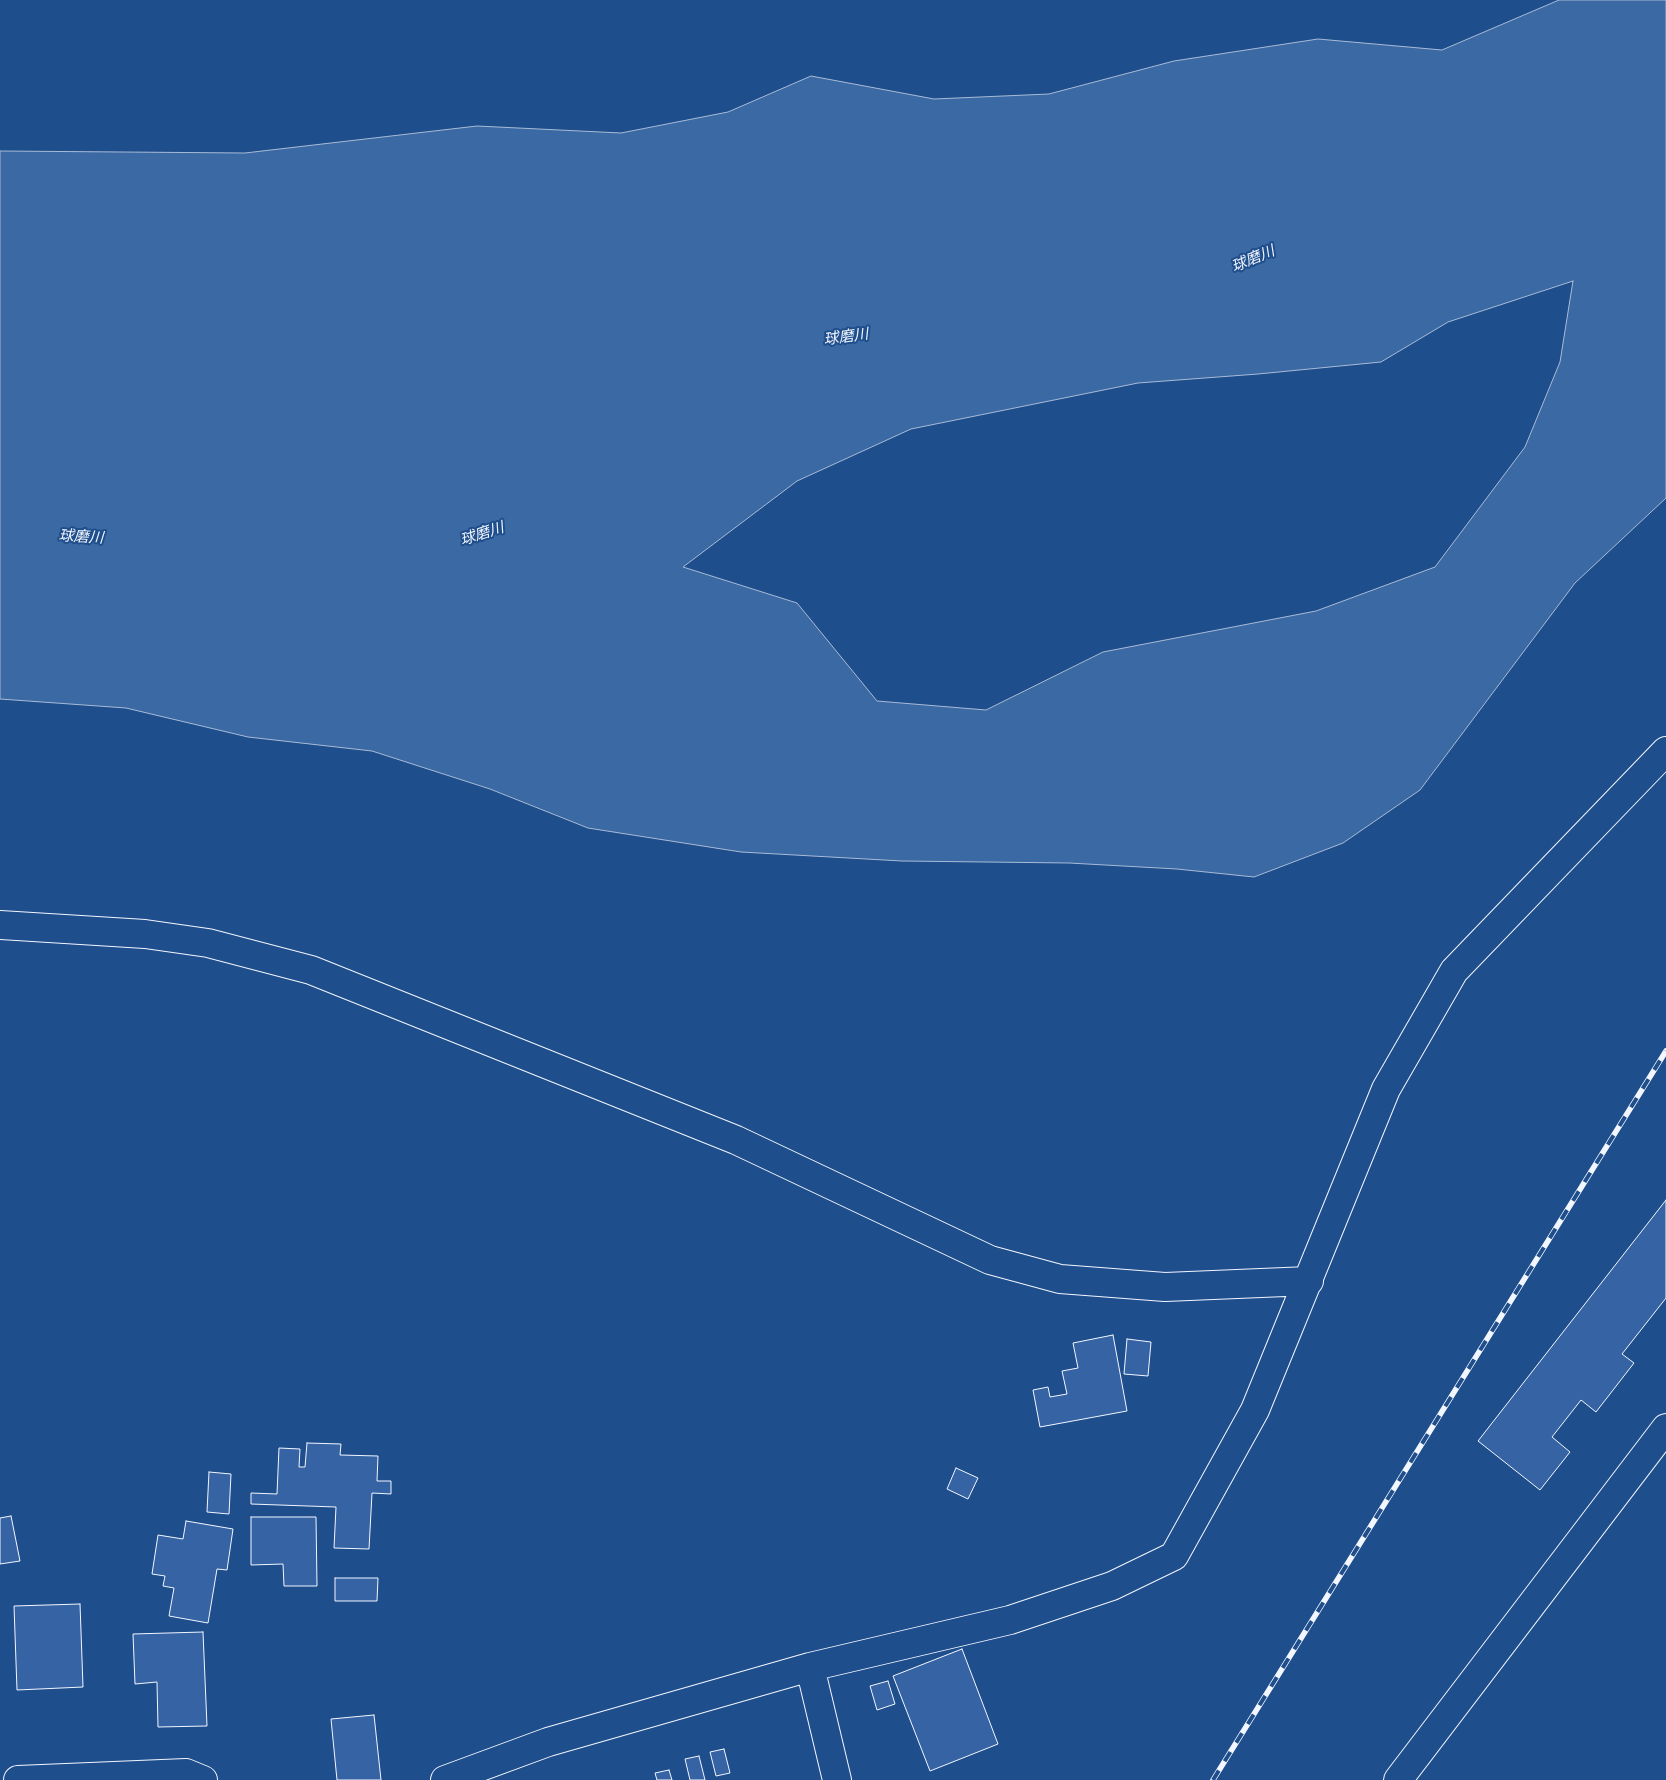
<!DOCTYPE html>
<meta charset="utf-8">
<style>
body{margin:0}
canvas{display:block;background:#1f4e8c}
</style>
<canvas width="1666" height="1780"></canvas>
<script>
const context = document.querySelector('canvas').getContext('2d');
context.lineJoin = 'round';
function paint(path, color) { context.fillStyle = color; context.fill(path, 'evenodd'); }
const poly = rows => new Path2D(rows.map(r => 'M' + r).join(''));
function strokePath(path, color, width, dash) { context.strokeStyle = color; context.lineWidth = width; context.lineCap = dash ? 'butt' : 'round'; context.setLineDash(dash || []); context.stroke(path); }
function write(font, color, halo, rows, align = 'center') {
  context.font = font + ' Inter,"Noto Sans JP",sans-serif'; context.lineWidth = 4; context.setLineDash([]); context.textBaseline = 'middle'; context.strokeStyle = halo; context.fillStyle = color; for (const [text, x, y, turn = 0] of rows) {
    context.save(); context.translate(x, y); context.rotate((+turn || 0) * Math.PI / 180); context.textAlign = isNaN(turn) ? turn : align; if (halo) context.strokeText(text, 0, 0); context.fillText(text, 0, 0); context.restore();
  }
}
const water = poly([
 [1559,0,1666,0,1666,498,1575,583,1420,790,1343,843,1254,877,1177,869,1069,863,902,861,741,852,588,828,490,789,372,751,248,737,126,708,0,699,0,151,245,153,477,126,621,133,728,112,811,76,934,99,1049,94,1174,61,1318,39,1442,50,1559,0],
 [1573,281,1560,362,1525,447,1435,567,1316,611,1103,652,986,710,877,701,797,603,683,567,797,481,911,429,1138,383,1258,374,1381,362,1448,322,1573,281]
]);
paint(water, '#3b69a3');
strokePath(water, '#a8bbd7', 1);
const building = poly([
 [1666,1200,1666,1298,1622,1354,1634,1363,1596,1412,1581,1400,1552,1437,1570,1452,1540,1490,1478,1441,1666,1200],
 [1113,1335,1127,1411,1040,1427,1033,1390,1048,1387,1050,1397,1067,1394,1062,1371,1078,1368,1073,1343,1113,1335],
 [1127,1339,1151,1342,1148,1376,1124,1374,1127,1339],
 [307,1443,341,1444,340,1455,378,1456,377,1481,391,1481,391,1494,372,1493,369,1549,334,1548,336,1507,251,1504,251,1493,277,1494,279,1448,300,1449,299,1467,305,1467,307,1443],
 [956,1468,978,1478,968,1499,947,1489,956,1468],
 [209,1472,231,1474,229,1514,207,1512,209,1472],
 [11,1516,20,1561,0,1564,0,1518,11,1516],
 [251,1517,316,1517,317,1586,284,1586,283,1564,251,1565,251,1517],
 [186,1521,233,1529,227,1570,217,1569,208,1623,169,1616,174,1588,163,1586,165,1576,152,1574,158,1535,183,1539,186,1521],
 [335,1578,378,1578,377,1601,335,1601,335,1578],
 [80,1604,83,1687,17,1690,14,1606,80,1604],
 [203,1632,207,1726,158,1727,157,1682,135,1684,133,1634,203,1632],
 [962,1649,998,1744,930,1771,893,1676,962,1649],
 [888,1681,895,1704,877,1710,870,1686,888,1681],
 [374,1715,381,1780,337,1780,331,1719,374,1715],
 [724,1749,730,1773,716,1776,710,1752,724,1749],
 [699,1756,705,1780,690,1780,685,1759,699,1756],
 [669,1770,672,1780,657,1780,655,1773,669,1770]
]);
paint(building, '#3563a3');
strokePath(building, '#f2f6ff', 1);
const street = poly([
 [0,925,145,934,208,943,311,970,736,1140,990,1260,1060,1279,1165,1287,1309,1281],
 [810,1667,837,1780],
 [18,1780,186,1773,203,1780],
 [445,1780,548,1742,810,1667,1010,1620,1112,1586,1174,1556,1255,1410,1386,1089,1454,971,1666,751],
 [1398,1780,1666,1428]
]);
strokePath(street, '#f2f6ff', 30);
strokePath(street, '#1f4e8c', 28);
const rail = poly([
 [1213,1780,1666,1051]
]);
strokePath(rail, '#f2f6ff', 5.5);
strokePath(rail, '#1f4e8c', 4, [11]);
write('italic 15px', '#f2f6ff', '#1f4e8c', [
 ["球磨川",1253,259,-23],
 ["球磨川",846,337,-8],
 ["球磨川",482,534,-18],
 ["球磨川",81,537,3]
]);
</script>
